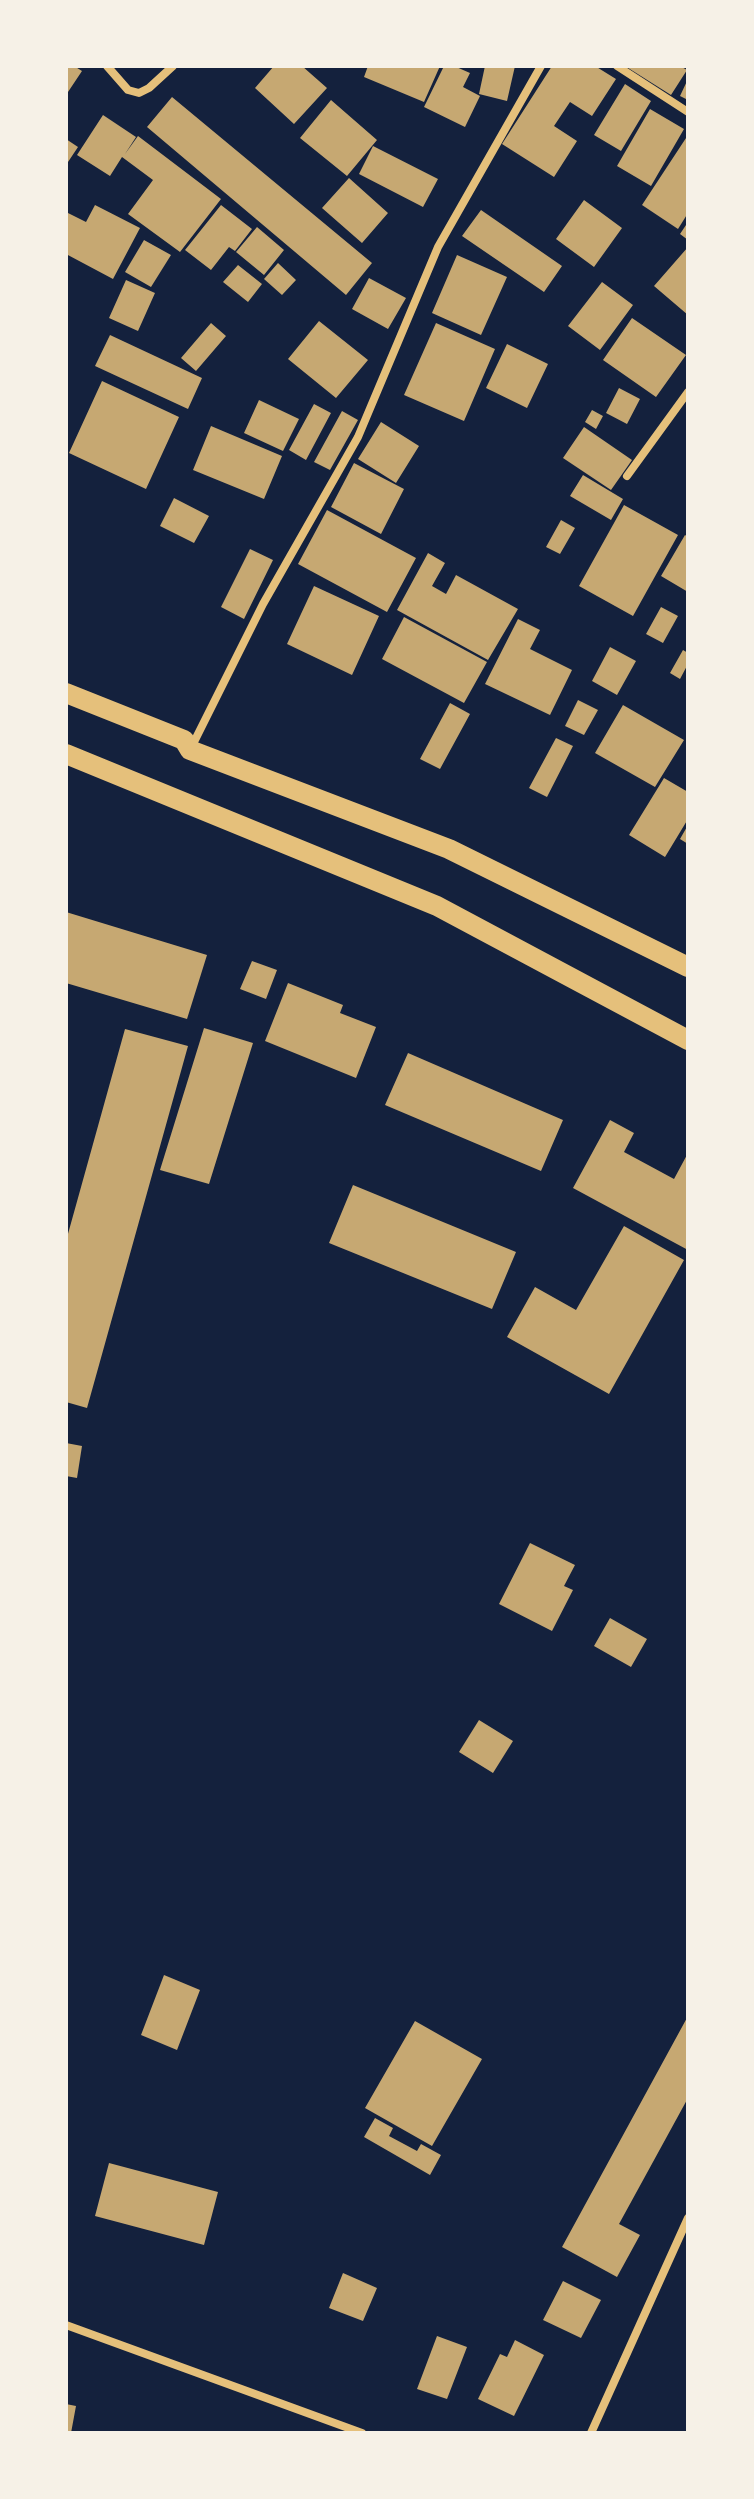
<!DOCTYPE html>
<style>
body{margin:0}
#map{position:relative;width:754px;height:2499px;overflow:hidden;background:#14213d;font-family:"PT Sans Narrow",sans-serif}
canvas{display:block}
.frame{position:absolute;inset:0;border:68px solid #f6f1e7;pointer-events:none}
</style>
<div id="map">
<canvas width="754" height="2499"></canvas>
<div class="frame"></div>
</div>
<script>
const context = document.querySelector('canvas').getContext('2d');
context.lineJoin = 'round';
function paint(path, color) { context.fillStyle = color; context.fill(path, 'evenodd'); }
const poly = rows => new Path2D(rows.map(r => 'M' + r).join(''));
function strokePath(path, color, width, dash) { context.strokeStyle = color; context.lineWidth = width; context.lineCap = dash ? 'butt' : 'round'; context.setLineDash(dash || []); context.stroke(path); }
paint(poly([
 [66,66,74,66,82,71,66,95],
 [274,66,302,66,327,88,294,124,255,88],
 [368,66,440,66,424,102,364,77],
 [444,66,454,66,470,73,463,87,480,96,465,127,424,107],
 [485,66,515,66,507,101,479,94],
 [552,66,595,66,616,79,592,116,570,102,554,126,577,141,554,177,502,144],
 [625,66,680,66,687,70,671,95],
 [688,79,688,100,680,96],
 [625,84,651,101,621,151,594,135],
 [172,97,372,263,346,295,147,127],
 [331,100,377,140,347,176,300,138],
 [650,109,684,129,651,186,617,166],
 [103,115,136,137,125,154,138,136,221,199,180,252,128,214,153,180,122,157,110,176,77,155],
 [688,135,688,213,678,229,642,205],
 [66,139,78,147,66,165],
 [373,146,438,179,423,207,359,174],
 [349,178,388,213,362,243,322,208],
 [584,200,622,228,594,267,556,239],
 [95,205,140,228,113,279,66,254,66,212,86,222],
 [221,205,252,229,235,251,229,247,211,270,185,250],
 [481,210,562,266,544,292,462,236],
 [688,222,688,240,680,234],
 [257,227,284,250,264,275,236,252],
 [144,240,171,255,151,287,125,272],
 [688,247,688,315,654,286],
 [457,255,507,277,481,335,432,313],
 [278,263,296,280,282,295,264,279],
 [238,265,262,284,248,302,223,282],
 [369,278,406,298,388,329,352,309],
 [126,280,155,293,138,331,109,318],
 [602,282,633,305,600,350,568,326],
 [632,318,686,355,656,397,603,360],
 [319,321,368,360,336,398,288,359],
 [211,323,226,336,196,371,181,358],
 [436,323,495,349,464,421,404,395],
 [110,335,202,378,188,409,95,366],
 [507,344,548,364,527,408,486,388],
 [102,381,179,417,146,489,69,453],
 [619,388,640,399,627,424,606,413],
 [259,400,299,419,283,451,244,433],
 [314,404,331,413,306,460,289,450],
 [592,410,603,416,596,429,585,422],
 [342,411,358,420,330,470,314,462],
 [381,422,419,446,396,483,358,459],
 [211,426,282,456,264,499,193,470],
 [584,427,632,460,611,490,563,458],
 [354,463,404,489,381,534,331,507],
 [583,475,623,499,611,520,570,496],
 [174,498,209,516,194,543,160,526],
 [624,505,678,535,633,616,579,586],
 [327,510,416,558,387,612,298,564],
 [561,520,575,528,560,554,546,547],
 [685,535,688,537,688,592,661,576],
 [250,549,273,560,244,619,221,607],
 [428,553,445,563,432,586,446,594,456,575,518,609,488,660,397,610],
 [314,586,379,616,352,675,287,644],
 [661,607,678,616,663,643,646,634],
 [404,617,487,662,464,703,382,659],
 [518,619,540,630,530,649,572,670,550,715,485,684],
 [610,647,636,661,617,695,592,681],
 [683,650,688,653,688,664,680,679,670,673],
 [578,700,598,710,584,735,565,726],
 [450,703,470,714,440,769,420,759],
 [623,705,684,740,655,787,595,753],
 [556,738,573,746,547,797,529,788],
 [664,778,688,792,688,819,665,857,629,835],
 [688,825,688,844,680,839],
 [66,912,207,955,187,1019,66,983],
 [252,961,277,970,266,999,240,989],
 [288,983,343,1005,340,1013,376,1027,356,1078,265,1041],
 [204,1028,253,1043,209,1184,160,1170],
 [125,1029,188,1046,87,1408,66,1402,66,1241],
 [408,1053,563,1120,541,1171,385,1105],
 [610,1120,634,1133,624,1152,674,1179,688,1153,688,1250,573,1188],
 [353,1185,516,1252,492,1309,329,1243],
 [624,1226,684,1260,609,1394,507,1337,535,1287,576,1310],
 [66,1443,82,1446,77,1478,66,1476],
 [530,1543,575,1565,564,1586,573,1590,552,1631,499,1604],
 [610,1618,647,1639,631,1667,594,1646],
 [479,1720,513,1741,493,1773,459,1752],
 [164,1975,200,1990,177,2050,141,2035],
 [688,2016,688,2098,619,2224,640,2235,617,2277,562,2247],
 [415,2021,482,2059,432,2146,365,2108],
 [375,2118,393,2128,389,2136,417,2151,421,2144,441,2155,430,2175,364,2137],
 [109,2163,218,2192,204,2245,95,2216],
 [343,2273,377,2288,363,2321,329,2308],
 [563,2281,601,2300,581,2338,543,2320],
 [437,2336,467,2347,447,2399,417,2389],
 [515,2340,544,2355,514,2416,478,2399,500,2354,507,2357],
 [66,2404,76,2406,71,2433,66,2433]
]), '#c6a872');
strokePath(poly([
 [107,66,128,90,139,93,149,88,173,66],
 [617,66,688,112],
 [627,476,688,392],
 [191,748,263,604,358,437,438,247,541,66],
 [66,2325,362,2433],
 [591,2433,688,2218]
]), '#e5c07b', 8);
strokePath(poly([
 [66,693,184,740,190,750,449,849,688,967],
 [66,754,437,906,688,1040]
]), '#e5c07b', 20);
</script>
